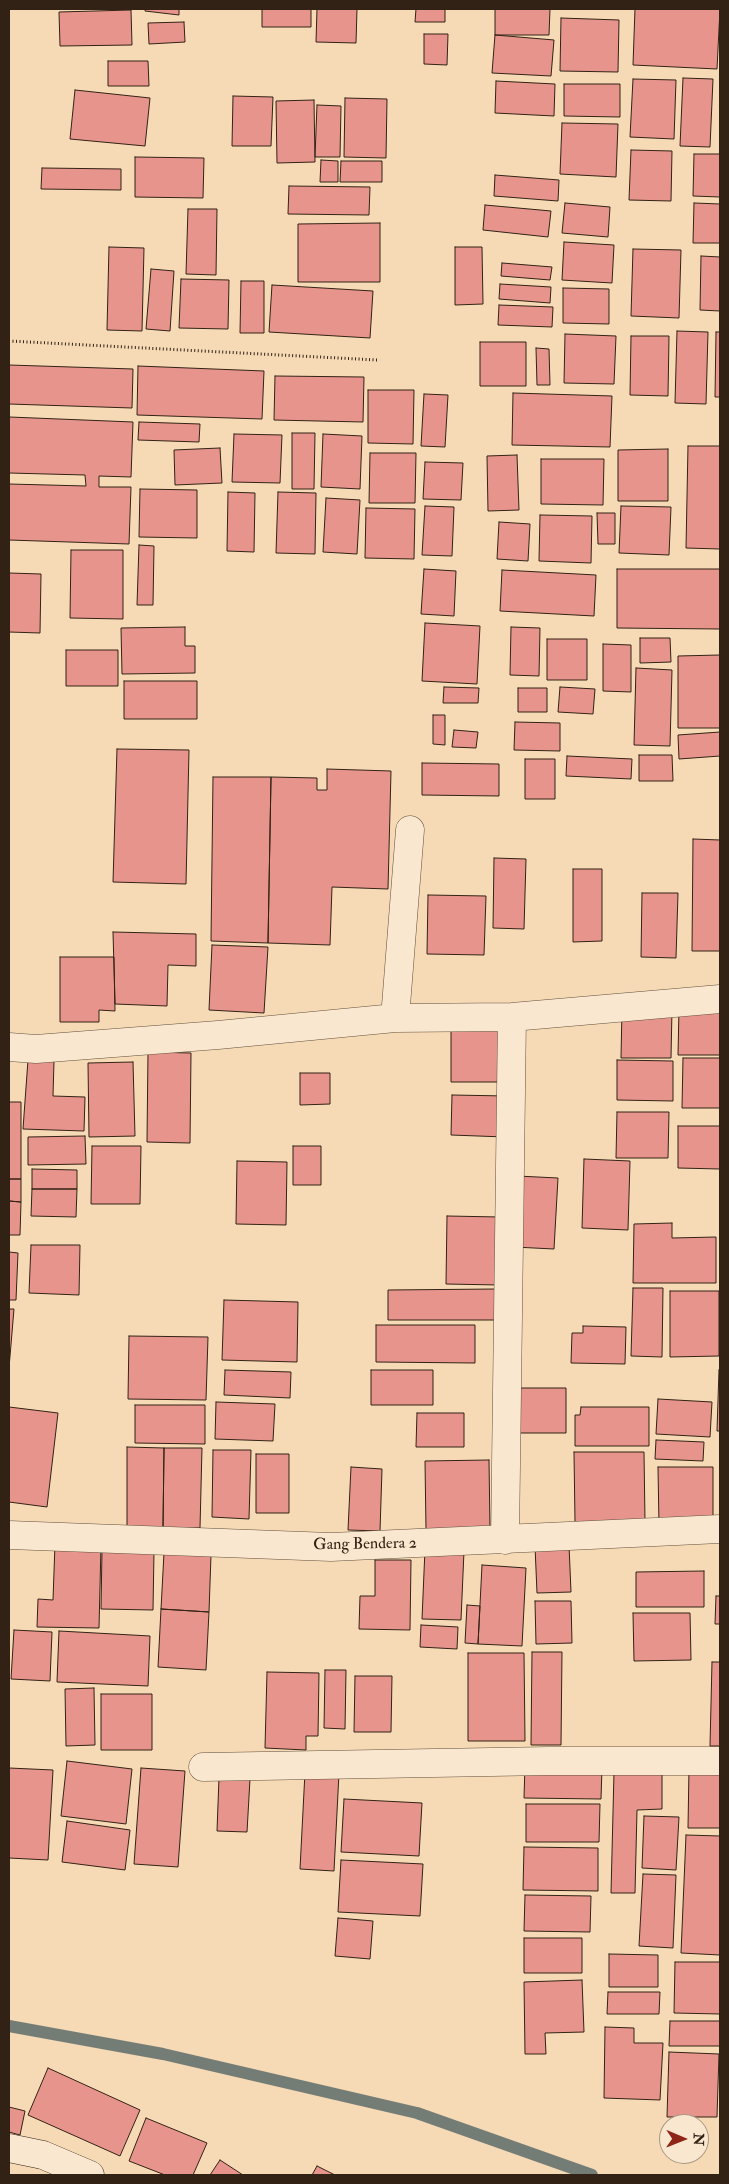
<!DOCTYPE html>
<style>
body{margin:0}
#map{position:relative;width:729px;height:2184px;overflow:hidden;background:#f6dab5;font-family:"IM FELL Double Pica",serif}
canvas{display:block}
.frame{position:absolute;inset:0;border:10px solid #322215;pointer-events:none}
.north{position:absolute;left:659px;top:2114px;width:50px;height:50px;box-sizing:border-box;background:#f9e7cf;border:1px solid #a99885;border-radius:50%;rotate:91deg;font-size:14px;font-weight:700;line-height:20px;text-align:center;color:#322215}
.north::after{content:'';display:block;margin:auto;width:18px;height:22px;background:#8f2418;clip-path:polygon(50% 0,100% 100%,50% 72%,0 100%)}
</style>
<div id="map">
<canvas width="729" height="2184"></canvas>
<div class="frame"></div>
<div class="north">N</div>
</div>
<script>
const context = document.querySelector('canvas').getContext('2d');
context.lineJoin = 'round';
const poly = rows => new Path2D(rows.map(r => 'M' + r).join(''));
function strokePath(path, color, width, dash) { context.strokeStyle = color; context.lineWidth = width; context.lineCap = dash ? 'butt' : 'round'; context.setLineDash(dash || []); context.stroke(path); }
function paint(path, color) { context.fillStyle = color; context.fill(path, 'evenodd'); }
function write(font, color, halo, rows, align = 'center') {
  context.font = font + ' "IM FELL Double Pica",serif'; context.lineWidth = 4; context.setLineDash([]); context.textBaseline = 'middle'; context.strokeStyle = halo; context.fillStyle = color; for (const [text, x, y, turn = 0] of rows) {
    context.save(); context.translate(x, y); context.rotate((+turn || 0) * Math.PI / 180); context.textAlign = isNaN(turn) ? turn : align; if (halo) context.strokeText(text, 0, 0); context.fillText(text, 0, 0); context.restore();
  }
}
strokePath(poly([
 [9,2026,163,2054,417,2113,592,2175]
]), '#747c76', 12);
const building = poly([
 [145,9,179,9,179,15,145,11,145,9],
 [262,9,311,9,311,27,262,27,262,9],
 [317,9,357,9,356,43,316,42,317,9],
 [416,9,445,9,445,22,415,22,416,9],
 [495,9,550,9,549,35,495,35,495,9],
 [635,9,720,9,717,69,633,65,635,9],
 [131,10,132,45,60,46,59,12,131,10],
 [561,18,619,20,618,72,560,71,561,18],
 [184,22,185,42,149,44,148,23,184,22],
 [424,34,448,34,447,65,424,64,424,34],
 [495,35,554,40,551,76,492,73,495,35],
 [108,61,148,61,149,86,108,86,108,61],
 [683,78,713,79,710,147,680,146,683,78],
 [633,79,676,80,674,139,630,137,633,79],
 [496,81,555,84,554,116,495,113,496,81],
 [564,84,620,84,620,117,564,116,564,84],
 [75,90,150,98,145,146,70,139,75,90],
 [233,96,273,97,271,146,232,146,233,96],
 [345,98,387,99,386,158,344,157,345,98],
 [314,100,315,162,277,163,276,101,314,100],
 [317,105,341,106,340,157,315,157,317,105],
 [562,123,618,124,616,177,560,174,562,123],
 [631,150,672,151,671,201,629,200,631,150],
 [694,154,720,154,720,197,693,196,694,154],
 [135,157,204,158,203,198,135,197,135,157],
 [321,160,338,161,338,182,320,182,321,160],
 [341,161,382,161,382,182,340,182,341,161],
 [42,168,121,169,121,190,41,189,42,168],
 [495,175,559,180,558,201,494,196,495,175],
 [289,186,370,187,369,215,288,214,289,186],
 [565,203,610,207,608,237,562,233,565,203],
 [694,203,720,204,720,243,693,243,694,203],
 [485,205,551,211,548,237,483,230,485,205],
 [188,209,217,209,216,275,186,274,188,209],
 [380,223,380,282,298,282,298,224,380,223],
 [564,242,614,245,612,283,562,280,564,242],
 [109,247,144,248,142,331,107,330,109,247],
 [455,247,482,247,483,304,455,305,455,247],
 [633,249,681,250,679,318,631,316,633,249],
 [701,256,720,257,720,311,700,310,701,256],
 [502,263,552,267,550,280,501,276,502,263],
 [151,269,174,271,170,331,146,329,151,269],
 [181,279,229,280,228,329,179,328,181,279],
 [241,281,264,281,264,333,240,333,241,281],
 [500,284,551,287,550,303,499,299,500,284],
 [272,285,373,291,370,338,269,332,272,285],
 [563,288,609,289,609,324,563,323,563,288],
 [499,305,553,307,552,327,498,325,499,305],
 [677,331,708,332,706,404,675,403,677,331],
 [716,332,720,332,720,397,715,397,716,332],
 [565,334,616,336,614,384,564,383,565,334],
 [631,336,669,336,668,396,630,395,631,336],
 [480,342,526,342,526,386,480,386,480,342],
 [536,348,549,349,550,385,537,385,536,348],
 [9,365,133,369,132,408,9,404,9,365],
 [138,366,264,371,262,419,137,415,138,366],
 [275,376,364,377,363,422,274,420,275,376],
 [368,390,414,390,413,444,368,443,368,390],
 [513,393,612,396,610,447,512,445,513,393],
 [424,394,448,395,445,447,421,446,424,394],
 [9,417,133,422,131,477,99,476,99,487,131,487,129,544,9,540,9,484,86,486,85,475,9,473,9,417],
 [139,422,200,424,199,442,138,440,139,422],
 [292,433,315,433,314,489,292,489,292,433],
 [234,434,282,435,280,483,232,482,234,434],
 [323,434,362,436,360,489,321,487,323,434],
 [688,446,720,446,720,549,686,548,688,446],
 [220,448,222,483,175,485,174,450,220,448],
 [668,449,668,501,618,501,618,450,668,449],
 [370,453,416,453,415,503,369,503,370,453],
 [517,455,519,510,488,511,487,456,517,455],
 [541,459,604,459,603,505,541,504,541,459],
 [425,462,463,463,461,500,423,499,425,462],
 [140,489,197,490,197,538,139,537,140,489],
 [228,492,255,493,254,552,227,551,228,492],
 [278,492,316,493,315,554,276,553,278,492],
 [326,498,360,500,357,554,323,552,326,498],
 [425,506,454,507,452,556,422,555,425,506],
 [621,506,671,507,669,555,619,553,621,506],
 [366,508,415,509,414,559,365,558,366,508],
 [597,513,615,513,615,544,598,544,597,513],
 [540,515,592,516,591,563,539,561,540,515],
 [499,522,530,524,528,561,497,559,499,522],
 [139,545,154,546,153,605,137,605,139,545],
 [71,550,123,550,123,619,70,618,71,550],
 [424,569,456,571,454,616,421,614,424,569],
 [617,569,720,569,720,629,617,628,617,569],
 [502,570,596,575,594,616,500,611,502,570],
 [9,573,41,574,40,633,9,632,9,573],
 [425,623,480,626,477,684,422,681,425,623],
 [185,627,185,646,195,646,195,673,122,674,121,628,185,627],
 [511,627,540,628,539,676,510,675,511,627],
 [640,638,670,638,671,662,640,663,640,638],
 [547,639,587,639,587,680,547,680,547,639],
 [603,644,631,645,631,692,603,691,603,644],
 [66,650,118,650,118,686,66,686,66,650],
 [720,655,720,728,678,728,678,656,720,655],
 [636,668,672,670,670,746,634,745,636,668],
 [124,681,197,681,197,719,124,719,124,681],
 [444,687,479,688,478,703,443,703,444,687],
 [560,687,595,689,593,714,558,712,560,687],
 [518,688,547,688,547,712,518,712,518,688],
 [433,715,445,715,445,745,433,744,433,715],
 [515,722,560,723,560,751,514,750,515,722],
 [454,730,478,732,476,748,452,747,454,730],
 [720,732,720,756,679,759,678,735,720,732],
 [117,749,189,750,186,884,113,882,117,749],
 [639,755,672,755,673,781,639,781,639,755],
 [567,756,632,759,631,779,566,776,567,756],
 [525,759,555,759,555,799,525,799,525,759],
 [422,763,499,764,499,796,422,795,422,763],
 [327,769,391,771,388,889,332,887,330,945,268,943,271,777,317,778,317,790,327,790,327,769],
 [213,777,271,777,268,943,211,941,213,777],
 [693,839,720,840,720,951,692,951,693,839],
 [494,858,526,859,524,929,493,928,494,858],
 [573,869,602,869,602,941,573,942,573,869],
 [642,893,678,893,676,958,641,957,642,893],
 [428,895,486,896,484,955,427,954,428,895],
 [113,932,196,934,196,966,168,965,167,1006,115,1004,113,932],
 [212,945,268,947,264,1013,209,1010,212,945],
 [60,957,114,957,115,1011,99,1010,99,1022,60,1022,60,957],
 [622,1009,672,1009,671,1058,621,1058,622,1009],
 [679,1009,720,1009,720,1055,678,1055,679,1009],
 [451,1024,502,1025,501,1082,451,1082,451,1024],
 [148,1052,191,1053,190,1143,147,1142,148,1052],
 [683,1058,720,1058,720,1108,682,1108,683,1058],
 [28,1060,54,1061,53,1096,85,1097,84,1131,23,1129,28,1060],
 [617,1060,673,1061,673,1101,617,1100,617,1060],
 [133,1062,135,1136,89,1137,88,1063,133,1062],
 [300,1073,330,1073,330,1104,300,1105,300,1073],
 [452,1095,506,1096,505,1137,451,1135,452,1095],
 [9,1102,21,1102,21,1179,9,1179,9,1102],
 [617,1112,669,1112,668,1158,616,1158,617,1112],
 [678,1126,720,1126,720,1169,678,1168,678,1126],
 [85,1136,86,1164,28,1165,28,1137,85,1136],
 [92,1146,141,1146,140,1204,91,1204,92,1146],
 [293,1146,321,1146,321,1185,293,1185,293,1146],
 [584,1159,630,1161,628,1230,582,1228,584,1159],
 [237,1161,287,1162,286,1225,236,1224,237,1161],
 [32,1169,77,1170,77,1189,32,1189,32,1169],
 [517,1176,558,1178,554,1249,514,1247,517,1176],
 [9,1179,21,1179,21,1202,9,1201,9,1179],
 [32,1189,77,1189,76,1217,31,1216,32,1189],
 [9,1201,21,1202,20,1235,9,1235,9,1201],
 [447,1216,500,1217,499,1285,446,1284,447,1216],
 [672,1223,672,1238,716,1237,716,1283,633,1283,634,1224,672,1223],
 [31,1245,80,1245,79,1295,29,1293,31,1245],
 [9,1252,18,1253,16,1300,9,1300,9,1252],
 [633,1288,663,1288,662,1357,631,1356,633,1288],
 [497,1289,497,1320,388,1320,388,1290,497,1289],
 [670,1291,719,1291,719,1356,670,1357,670,1291],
 [224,1300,298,1302,297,1362,222,1360,224,1300],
 [9,1309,14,1309,9,1368,9,1309],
 [376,1325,475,1325,475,1363,376,1362,376,1325],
 [583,1326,626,1327,625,1364,571,1363,572,1333,583,1333,583,1326],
 [129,1336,208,1337,206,1400,128,1399,129,1336],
 [225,1370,291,1372,290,1398,224,1395,225,1370],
 [371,1370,433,1370,433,1405,371,1405,371,1370],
 [719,1370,720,1370,720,1431,717,1431,719,1370],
 [516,1388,566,1388,566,1433,516,1433,516,1388],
 [658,1399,712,1402,710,1437,656,1434,658,1399],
 [216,1402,275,1404,273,1441,215,1439,216,1402],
 [135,1405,205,1405,205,1444,135,1443,135,1405],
 [9,1407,58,1413,47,1507,9,1502,9,1407],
 [581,1407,649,1407,649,1446,575,1446,575,1415,580,1415,581,1407],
 [417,1413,464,1413,464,1447,416,1447,417,1413],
 [656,1440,704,1442,703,1461,655,1459,656,1440],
 [127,1447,164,1448,163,1528,127,1527,127,1447],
 [164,1448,202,1448,200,1528,163,1528,164,1448],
 [213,1450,251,1450,249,1519,212,1517,213,1450],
 [574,1452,644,1452,645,1522,575,1522,574,1452],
 [256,1454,289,1454,289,1513,256,1513,256,1454],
 [489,1460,490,1529,426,1530,425,1461,489,1460],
 [351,1467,382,1469,380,1531,348,1530,351,1467],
 [658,1467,713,1467,713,1526,659,1526,658,1467],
 [55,1544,101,1545,99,1628,37,1627,38,1599,53,1600,55,1544],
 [569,1545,571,1592,537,1593,535,1546,569,1545],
 [425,1549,464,1551,461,1620,422,1619,425,1549],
 [102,1550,154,1551,153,1610,101,1609,102,1550],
 [164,1553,211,1555,209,1612,161,1609,164,1553],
 [375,1560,411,1560,410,1630,359,1629,360,1596,375,1596,375,1560],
 [482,1565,526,1568,522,1646,478,1644,482,1565],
 [704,1571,704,1607,636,1607,636,1572,704,1571],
 [716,1596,720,1596,720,1624,715,1624,716,1596],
 [535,1601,571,1601,572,1643,536,1644,535,1601],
 [467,1605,480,1606,478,1644,465,1643,467,1605],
 [161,1609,209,1612,206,1670,158,1667,161,1609],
 [633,1613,690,1613,691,1660,634,1661,633,1613],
 [421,1625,458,1627,457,1649,420,1647,421,1625],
 [14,1630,52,1632,50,1681,11,1679,14,1630],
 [59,1631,150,1636,148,1686,57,1682,59,1631],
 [532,1652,562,1652,561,1745,531,1745,532,1652],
 [468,1653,524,1653,525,1741,468,1741,468,1653],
 [712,1662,720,1662,720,1746,710,1746,712,1662],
 [325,1670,346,1670,345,1729,324,1728,325,1670],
 [267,1672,319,1673,318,1736,306,1736,306,1750,265,1748,267,1672],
 [355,1676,392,1676,391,1732,354,1732,355,1676],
 [94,1688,95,1745,66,1746,65,1689,94,1688],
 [101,1694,152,1694,152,1750,101,1750,101,1694],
 [67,1761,132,1769,126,1824,61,1816,67,1761],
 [525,1766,602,1767,601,1799,524,1798,525,1766],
 [9,1768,53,1770,48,1860,9,1858,9,1768],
 [141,1768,185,1771,178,1867,134,1864,141,1768],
 [689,1768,720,1769,720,1828,688,1828,689,1768],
 [662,1771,662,1809,637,1810,635,1893,611,1893,614,1772,662,1771],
 [305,1772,339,1773,334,1871,300,1869,305,1772],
 [219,1778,250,1779,247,1832,217,1831,219,1778],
 [344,1799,422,1803,419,1856,341,1852,344,1799],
 [526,1804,600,1804,599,1842,526,1842,526,1804],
 [644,1816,679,1817,676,1870,642,1868,644,1816],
 [67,1821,130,1830,125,1870,62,1862,67,1821],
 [686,1835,720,1836,720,1955,681,1953,686,1835],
 [524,1847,598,1848,598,1891,523,1890,524,1847],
 [341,1860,423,1864,420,1916,338,1912,341,1860],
 [643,1874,676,1875,673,1948,639,1946,643,1874],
 [525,1895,591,1896,590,1932,524,1931,525,1895],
 [338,1918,373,1921,370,1959,335,1956,338,1918],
 [524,1938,582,1938,582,1973,524,1973,524,1938],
 [609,1954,658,1955,658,1987,609,1987,609,1954],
 [675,1962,720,1962,720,2014,674,2013,675,1962],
 [582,1980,584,2032,545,2033,546,2054,525,2054,524,1982,582,1980],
 [608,1992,660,1992,659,2014,607,2014,608,1992],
 [670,2021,720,2021,720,2046,669,2046,670,2021],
 [605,2027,634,2028,634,2043,663,2043,660,2100,604,2098,605,2027],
 [669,2052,719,2054,717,2117,667,2117,669,2052],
 [48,2068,140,2110,120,2156,28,2115,48,2068],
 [9,2107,25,2111,20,2135,9,2132,9,2107],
 [146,2118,207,2143,193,2175,165,2175,129,2161,146,2118],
 [220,2160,243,2175,210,2175,220,2160],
 [317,2166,335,2175,312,2175,317,2166]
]);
paint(building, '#e7958c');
strokePath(building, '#322215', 1);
const minor = poly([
 [395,1018,410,830],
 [9,1047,36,1049,218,1035,395,1018,512,1017,720,999],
 [9,1535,331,1547,720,1529],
 [505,1540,512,1017],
 [203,1767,549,1761,720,1761]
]);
const secondary = poly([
 [9,2148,43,2155,90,2175]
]);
strokePath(minor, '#63503d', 29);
strokePath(secondary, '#322215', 29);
strokePath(poly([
 [9,341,377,360]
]), '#322215', 3, [1, 2.5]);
strokePath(minor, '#f9e7cf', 28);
strokePath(secondary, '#f9e7cf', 28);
write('16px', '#322215', '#f9e7cf', [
 ["Gang Bendera 2",365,1545,-1]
]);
</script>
